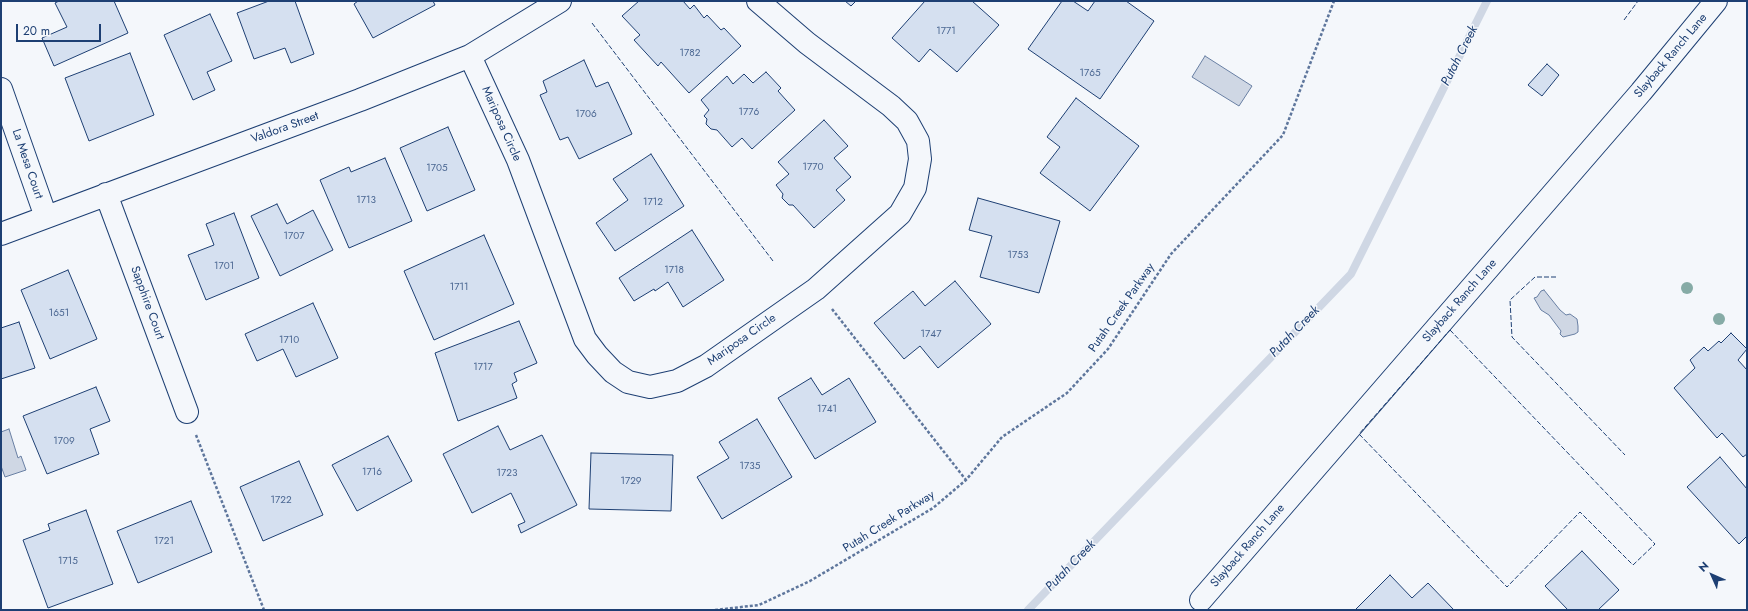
<!DOCTYPE html>
<style>
body{margin:0}
#map{position:relative;width:1748px;height:611px;overflow:hidden;background:#f4f7fb;font-family:Jost,sans-serif}
canvas{display:block}
.frame{position:absolute;inset:0;border:2px solid #1d3f73;pointer-events:none}
.north{position:absolute;left:1692px;top:555px;width:40px;height:40px;-webkit-text-stroke:3px #f4f7fb;paint-order:stroke;rotate:315deg;font-size:11px;font-weight:700;line-height:16px;text-align:center;color:#1d3f73}
.north::after{content:'';display:block;margin:auto;width:14px;height:18px;background:#1d3f73;clip-path:polygon(50% 0,100% 100%,50% 72%,0 100%)}
.scale{position:absolute;left:16px;top:24px;width:85px;height:18px;box-sizing:border-box;border:2px solid #1d3f73;border-top:0;padding-left:5px;font-size:12px;line-height:14px;white-space:nowrap;color:#1d3f73;-webkit-text-stroke:3px #f4f7fb;paint-order:stroke}
</style>
<div id="map">
<canvas width="1748" height="611"></canvas>
<div class="frame"></div>
<div class="north">N</div>
<div class="scale">20 m</div>
</div>
<script>
const context = document.querySelector('canvas').getContext('2d');
context.lineJoin = 'round';
function paint(path, color) { context.fillStyle = color; context.fill(path, 'evenodd'); }
const poly = rows => new Path2D(rows.map(r => 'M' + r).join(''));
function strokePath(path, color, width, dash) { context.strokeStyle = color; context.lineWidth = width; context.lineCap = dash ? 'butt' : 'round'; context.setLineDash(dash || []); context.stroke(path); }
function write(font, color, halo, rows, align = 'center') {
  context.font = font + ' Jost,sans-serif'; context.lineWidth = 3; context.setLineDash([]); context.textBaseline = 'middle'; context.strokeStyle = halo; context.fillStyle = color; for (const [text, x, y, turn = 0] of rows) {
    context.save(); context.translate(x, y); context.rotate((+turn || 0) * Math.PI / 180); context.textAlign = isNaN(turn) ? turn : align; if (halo) context.strokeText(text, 0, 0); context.fillText(text, 0, 0); context.restore();
  }
}
const water = poly([
 [1205,56,1252,86,1239,106,1192,77,1205,56],
 [1544,290,1560,310,1566,315,1570,314,1577,319,1578,326,1578,332,1575,334,1563,337,1560,334,1561,331,1549,315,1541,310,1534,298,1537,297,1541,291,1544,290],
 [9,429,18,458,21,456,26,470,5,477,1,466,1,432,9,429]
]);
paint(water, '#cfd7e4');
strokePath(water, '#687fa3', 1);
strokePath(poly([
 [1028,610,1351,274,1487,1]
]), '#cfd7e4', 8);
const building = poly([
 [59,1,114,1,128,33,54,66,42,38,67,27,55,3,59,1],
 [269,1,295,1,314,54,291,63,285,48,254,59,237,13,269,1],
 [358,1,433,1,435,5,373,38,354,4,358,1],
 [639,1,683,1,690,9,694,5,704,18,707,15,721,30,724,28,741,46,689,93,661,62,658,66,634,40,640,35,622,16,639,1],
 [845,1,856,1,851,6,845,1],
 [925,1,972,1,999,25,957,72,930,49,919,62,892,38,925,1],
 [1062,1,1073,1,1088,11,1095,1,1126,1,1154,21,1100,99,1028,49,1062,1],
 [210,14,232,61,207,72,215,90,193,100,164,35,210,14],
 [130,53,154,115,89,141,65,78,130,53],
 [584,60,596,87,608,82,632,134,579,159,568,137,560,140,540,95,547,92,543,81,584,60],
 [1547,64,1559,75,1542,96,1528,85,1547,64],
 [766,72,781,88,778,91,795,110,752,149,742,138,732,147,717,130,711,129,706,124,707,119,704,116,709,110,701,100,727,76,733,84,744,74,753,83,766,72],
 [1076,98,1139,146,1090,211,1040,173,1060,147,1047,137,1076,98],
 [824,120,848,146,834,158,851,177,836,190,845,200,814,228,793,205,789,205,782,198,783,194,776,185,789,174,778,162,824,120],
 [448,127,475,190,427,211,400,148,448,127],
 [651,154,684,206,615,251,596,223,628,200,613,179,651,154],
 [385,158,412,221,349,248,320,180,349,167,351,172,385,158],
 [978,198,1060,221,1039,293,980,277,992,236,969,230,978,198],
 [277,204,287,224,313,210,333,250,280,276,251,216,277,204],
 [234,213,259,278,206,300,188,255,214,245,206,224,234,213],
 [692,230,724,280,683,307,668,282,655,291,654,289,634,301,619,278,692,230],
 [484,235,514,304,434,340,404,271,484,235],
 [68,270,97,339,50,359,21,290,68,270],
 [955,281,991,324,938,368,920,346,904,359,874,323,913,291,925,306,955,281],
 [313,303,338,358,296,377,283,349,257,361,245,334,313,303],
 [519,321,537,363,514,373,517,381,512,384,517,398,458,421,435,353,519,321],
 [19,322,35,368,1,379,1,328,19,322],
 [1731,333,1747,349,1738,360,1747,370,1747,454,1743,457,1722,433,1717,438,1674,388,1695,368,1690,360,1704,347,1708,351,1719,341,1721,343,1731,333],
 [811,378,822,395,849,378,876,422,815,459,778,398,811,378],
 [96,387,110,421,90,429,99,454,47,474,23,416,96,387],
 [757,419,792,477,722,519,697,477,729,458,719,442,757,419],
 [498,426,510,450,542,435,577,505,521,533,518,525,525,522,511,493,472,513,443,454,498,426],
 [388,436,412,481,357,511,332,465,388,436],
 [591,453,673,455,671,511,589,509,591,453],
 [1720,457,1747,489,1747,536,1739,544,1687,487,1720,457],
 [299,461,323,515,263,541,240,487,299,461],
 [191,501,212,552,138,583,117,531,191,501],
 [86,510,113,584,48,608,23,540,50,530,48,524,86,510],
 [1582,551,1619,590,1598,610,1568,610,1545,586,1582,551],
 [1390,575,1412,598,1428,583,1454,610,1355,610,1390,575]
]);
paint(building, '#d5e0f0');
strokePath(building, '#1d3f73', 1);
const minor = poly([
 [470,56,518,160,585,339,597,355,613,372,628,382,650,387,677,381,706,366,816,289,900,214,915,188,920,159,918,141,907,121,891,106,807,43,758,1],
 [1,89,46,217],
 [106,194,187,412],
 [1,234,360,100,470,56,560,1],
 [1201,600,1641,92,1716,1]
]);
strokePath(minor, '#1d3f73', 24);
strokePath(poly([
 [832,309,966,480],
 [196,435,264,610],
 [715,610,759,605,810,581,933,508,966,480,1002,437,1067,393,1108,349,1171,254,1283,135,1334,1]
]), '#5e769c', 2.5, [3, 2]);
strokePath(minor, '#f4f7fb', 22);
strokePath(poly([
 [1624,20,1638,1],
 [592,23,773,261],
 [1556,277,1535,277,1510,300,1512,337,1625,455],
 [1450,330,1655,544,1633,565,1580,512,1507,587,1359,434,1450,330]
]), '#1d3f73', 1, [5, 2]);
context.fillStyle = '#86aba6';
for (const [x, y] of [
 [1687,288],
 [1719,319]
]) { context.beginPath(); context.arc(x, y, 6, 0, 2 * Math.PI); context.fill(); }
write('10px', '#4b6792', null, [
 ["1771",946,32],
 ["1782",690,54],
 ["1765",1090,74],
 ["1776",749,113],
 ["1706",586,115],
 ["1770",813,168],
 ["1705",437,169],
 ["1713",366,201],
 ["1712",653,203],
 ["1707",294,237],
 ["1753",1018,256],
 ["1701",224,267],
 ["1718",674,271],
 ["1711",459,288],
 ["1651",59,314],
 ["1747",931,335],
 ["1710",289,341],
 ["1717",483,368],
 ["1741",827,410],
 ["1709",64,442],
 ["1735",750,467],
 ["1716",372,473],
 ["1723",507,474],
 ["1729",631,482],
 ["1722",281,501],
 ["1721",164,542],
 ["1715",68,562]
]);
write('12px', '#1d3f73', '#f4f7fb', [
 ["Slayback Ranch Lane",1671,56,-50],
 ["Mariposa Circle",501,124,66],
 ["Valdora Street",285,128,-20],
 ["La Mesa Court",27,164,71],
 ["Slayback Ranch Lane",1460,301,-49],
 ["Sapphire Court",147,303,70],
 ["Putah Creek Parkway",1122,308,-55],
 ["Mariposa Circle",742,340,-35],
 ["Putah Creek Parkway",889,522,-32],
 ["Slayback Ranch Lane",1248,546,-49]
]);
write('italic 13px', '#1d3f73', '#f4f7fb', [
 ["Putah Creek",1460,56,-63],
 ["Putah Creek",1295,332,-46],
 ["Putah Creek",1071,566,-46]
]);
</script>
